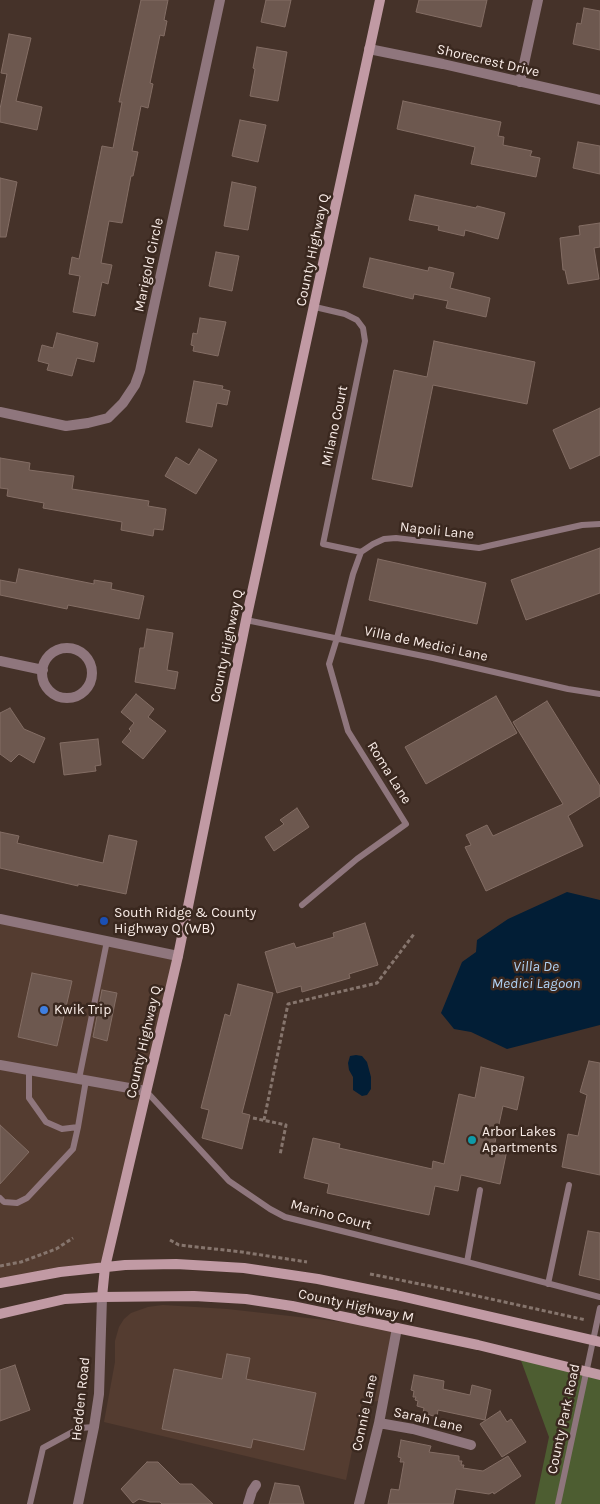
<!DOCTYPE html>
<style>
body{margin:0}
canvas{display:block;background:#453229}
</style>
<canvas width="600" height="1504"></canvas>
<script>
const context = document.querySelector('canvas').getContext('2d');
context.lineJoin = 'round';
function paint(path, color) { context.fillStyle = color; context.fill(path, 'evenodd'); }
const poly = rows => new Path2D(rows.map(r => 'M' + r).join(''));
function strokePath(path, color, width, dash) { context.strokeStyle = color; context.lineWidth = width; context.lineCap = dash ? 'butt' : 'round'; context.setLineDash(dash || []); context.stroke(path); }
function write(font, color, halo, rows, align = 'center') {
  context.font = font + ' Karla,sans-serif'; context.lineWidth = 5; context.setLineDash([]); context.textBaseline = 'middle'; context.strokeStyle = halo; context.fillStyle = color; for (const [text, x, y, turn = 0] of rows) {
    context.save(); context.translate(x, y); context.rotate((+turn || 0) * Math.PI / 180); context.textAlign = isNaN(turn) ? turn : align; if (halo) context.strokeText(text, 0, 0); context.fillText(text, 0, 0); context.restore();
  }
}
paint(poly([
 [0,919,178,956,105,1267,0,1283],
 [163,1305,227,1309,397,1328,383,1401,362,1402,346,1480,104,1422,115,1362,115,1341,119,1327,124,1319,131,1313,148,1307]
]), '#543c30');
paint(poly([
 [519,1355,600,1375,600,1504,535,1504,549,1437]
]), '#4d5d31');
paint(poly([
 [567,892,600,900,600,1025,507,1049,471,1032,454,1029,441,1013,462,962,476,952,477,940,508,919],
 [356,1055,362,1056,367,1062,371,1077,371,1089,367,1095,362,1096,353,1090,353,1077,349,1070,348,1063,350,1056]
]), '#021e36');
const building = poly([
 [141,0,168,0,164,20,167,21,164,36,160,35,150,83,153,84,148,108,141,106,132,151,138,152,133,176,131,176,122,223,109,221,101,263,112,265,108,284,102,282,95,316,73,312,80,276,69,274,72,257,79,259,102,146,113,148,122,102,119,102,141,0],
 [266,0,291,0,285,27,261,22,266,0],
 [419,0,487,0,481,27,416,12,419,0],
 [584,8,600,11,600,50,573,44,577,23,581,24,584,8],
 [9,34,31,38,16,101,42,107,37,130,0,122,0,109,7,74,1,73,9,34],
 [257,47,287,52,278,101,250,96,255,69,253,68,257,47],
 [403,101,501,122,498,136,504,137,503,145,532,151,530,156,540,158,536,177,471,164,475,147,397,129,403,101],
 [240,120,266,125,258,162,232,156,240,120],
 [578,142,600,146,600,174,573,168,578,142],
 [0,178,17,182,6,237,0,237,0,178],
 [232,182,256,187,248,230,224,226,232,182],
 [415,195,476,208,477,206,505,213,498,239,465,230,464,236,438,230,439,226,409,220,415,195],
 [600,223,600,247,594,248,599,279,568,284,565,270,563,270,560,238,580,235,579,226,600,223],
 [216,252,239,256,232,291,209,286,216,252],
 [370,258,428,271,429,267,454,273,450,288,490,298,486,317,446,308,448,301,414,294,413,299,363,287,370,258],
 [200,318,226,322,218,356,193,351,194,346,191,345,193,333,197,334,200,318],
 [57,333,98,343,94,362,77,358,72,376,47,370,49,364,38,361,42,345,53,348,57,333],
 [434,341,535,362,527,404,433,385,412,487,372,479,394,370,427,377,434,341],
 [194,381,223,386,222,389,230,391,227,405,217,403,212,427,186,422,194,381],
 [600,408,600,455,570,469,553,430,600,408],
 [199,449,217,460,196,494,165,476,176,457,189,465,199,449],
 [0,458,30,463,29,470,74,476,72,489,149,501,148,506,166,509,163,530,154,529,153,536,121,530,122,522,43,508,44,503,7,496,8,489,0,488,0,458],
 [600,548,600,593,526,620,511,580,600,548],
 [378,559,486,583,477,624,369,600,378,559],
 [19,569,94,584,94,580,112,583,111,589,144,596,139,619,68,605,67,609,0,595,0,580,16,583,19,569],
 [147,629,173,633,167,670,178,672,175,689,135,682,140,648,144,648,147,629],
 [136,694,154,709,148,717,166,731,143,759,122,742,131,731,129,729,134,723,121,712,136,694],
 [496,696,517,733,426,784,405,747,496,696],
 [547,701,600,786,600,796,568,816,583,846,486,891,465,847,471,845,466,835,487,825,493,836,563,804,513,722,547,701],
 [10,708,24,729,45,738,34,763,19,754,11,762,0,754,0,713,10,708],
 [98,739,101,765,95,766,96,771,64,775,60,743,98,739],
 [297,808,309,827,274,851,265,837,284,824,280,820,297,808],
 [0,832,19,836,17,843,103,863,109,835,137,841,126,894,78,884,78,886,0,868,0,832],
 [365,923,378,965,349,974,350,978,302,992,301,986,277,993,265,952,294,943,296,948,334,937,333,933,365,923],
 [32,973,72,981,57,1046,18,1037,32,973],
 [238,984,273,993,242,1113,250,1115,242,1149,202,1138,209,1110,201,1108,225,1014,230,1016,238,984],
 [102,990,117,993,107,1041,93,1037,102,990],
 [589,1061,600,1063,600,1175,562,1167,568,1134,578,1136,587,1095,580,1092,589,1061],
 [481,1067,524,1077,517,1110,503,1106,494,1147,507,1150,500,1184,461,1175,458,1191,435,1186,429,1215,327,1193,329,1184,304,1178,313,1138,340,1144,339,1148,432,1169,433,1161,444,1164,459,1094,475,1098,481,1067],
 [0,1125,29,1152,0,1184,0,1125],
 [588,1231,600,1233,600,1280,579,1275,588,1231],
 [227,1354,250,1358,246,1379,316,1393,304,1450,253,1439,251,1448,162,1429,174,1369,222,1379,227,1354],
 [15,1365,30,1410,0,1421,0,1370,15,1365],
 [414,1375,444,1381,443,1389,470,1395,472,1385,491,1390,485,1420,438,1410,437,1417,423,1413,424,1408,417,1406,418,1401,415,1400,416,1397,413,1397,414,1391,411,1390,414,1375],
 [500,1411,507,1422,511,1419,526,1442,502,1457,480,1424,500,1411],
 [401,1440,431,1446,429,1452,459,1456,459,1461,462,1461,461,1465,464,1465,463,1468,483,1471,508,1456,521,1476,494,1494,493,1492,489,1494,456,1489,453,1504,388,1504,391,1489,399,1490,404,1462,400,1462,401,1458,398,1457,401,1440],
 [147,1462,158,1462,180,1484,192,1484,213,1504,162,1504,160,1502,150,1502,139,1499,133,1503,121,1489,147,1462],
 [275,1483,299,1486,304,1504,269,1504,275,1483]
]);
paint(building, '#6d584f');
strokePath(building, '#836d64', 1);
strokePath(poly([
 [253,1118,286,1125,280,1155],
 [264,1120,288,1004,377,983,414,934],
 [170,1240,179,1245,242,1252,307,1262],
 [0,1266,21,1262,56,1249,73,1238],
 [370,1274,450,1290,586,1320]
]), '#86756d', 3, [4, 2.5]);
strokePath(poly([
 [315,307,345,314,357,320,363,328,365,341,361,360,323,544,361,552],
 [246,620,433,658,568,689,600,694],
 [302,905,357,859,406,824,348,731,329,664,337,638,353,574,361,552,373,544,384,539,396,538,479,548,582,525,600,524],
 [29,1070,29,1098,46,1122,62,1129,78,1127,86,1080],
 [79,1079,107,941],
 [146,1091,229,1181,270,1209,285,1217,467,1262],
 [480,1190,467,1262,600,1297],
 [0,1198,4,1202,17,1203,27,1198,73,1149,78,1127],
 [548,1284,569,1185],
 [30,1504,43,1448,80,1428,94,1427],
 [558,1504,600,1308]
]), '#8f767d', 6);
strokePath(poly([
 [369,49,443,64,600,100],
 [520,82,538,0],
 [0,412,66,426,88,423,108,418,123,403,135,385,140,371,220,0],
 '42 673a25 25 0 1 1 50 0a25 25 0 1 1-50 0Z',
 [0,661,43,670],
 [0,919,178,956],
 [0,1065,146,1091],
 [379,1423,413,1429,471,1445],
 [78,1504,94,1427,99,1394,102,1297],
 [248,1504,252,1491,256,1485],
 [359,1504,379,1423,397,1328]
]), '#8f767d', 10);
strokePath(poly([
 [0,1283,60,1272,125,1265,176,1264,244,1268,318,1279,396,1295,600,1342],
 [102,1297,105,1267,178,956,246,620,380,0],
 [0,1314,65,1299,102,1297,194,1296,246,1299,292,1306,478,1345,600,1375]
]), '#c19aa4', 10);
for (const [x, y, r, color] of [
 [104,921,5,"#1a4fb4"],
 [44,1010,5,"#3f7fe0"],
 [472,1140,5,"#0f9aa8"]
]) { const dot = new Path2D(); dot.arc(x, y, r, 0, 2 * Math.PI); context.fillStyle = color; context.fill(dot); strokePath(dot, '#3a281f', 2); }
write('14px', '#f9ece7', '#3a281f', [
 ["Shorecrest Drive",488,61,13],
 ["County Highway Q",313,250,-78],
 ["Marigold Circle",149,265,-78],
 ["Milano Court",335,426,-78],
 ["Napoli Lane",437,531,6],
 ["Villa de Medici Lane",426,644,12],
 ["County Highway Q",227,646,-78],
 ["Roma Lane",389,773,58],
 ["County Highway Q",144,1042,-77],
 ["Marino Court",331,1215,15],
 ["County Highway M",356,1306,12],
 ["Hedden Road",81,1399,-84],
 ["Connie Lane",365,1413,-78],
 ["County Park Road",564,1419,-78],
 ["Sarah Lane",428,1420,13]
]);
write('14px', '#f9ece7', '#3a281f', [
 ["South Ridge & County",114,913],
 ["Highway Q (WB)",114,929],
 ["Kwik Trip",54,1010],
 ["Arbor Lakes",482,1132],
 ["Apartments",482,1148]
], 'left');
write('italic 15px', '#b0d2f5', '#3a281f', [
 ["Villa De",536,967],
 ["Medici Lagoon",536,984]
]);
</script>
